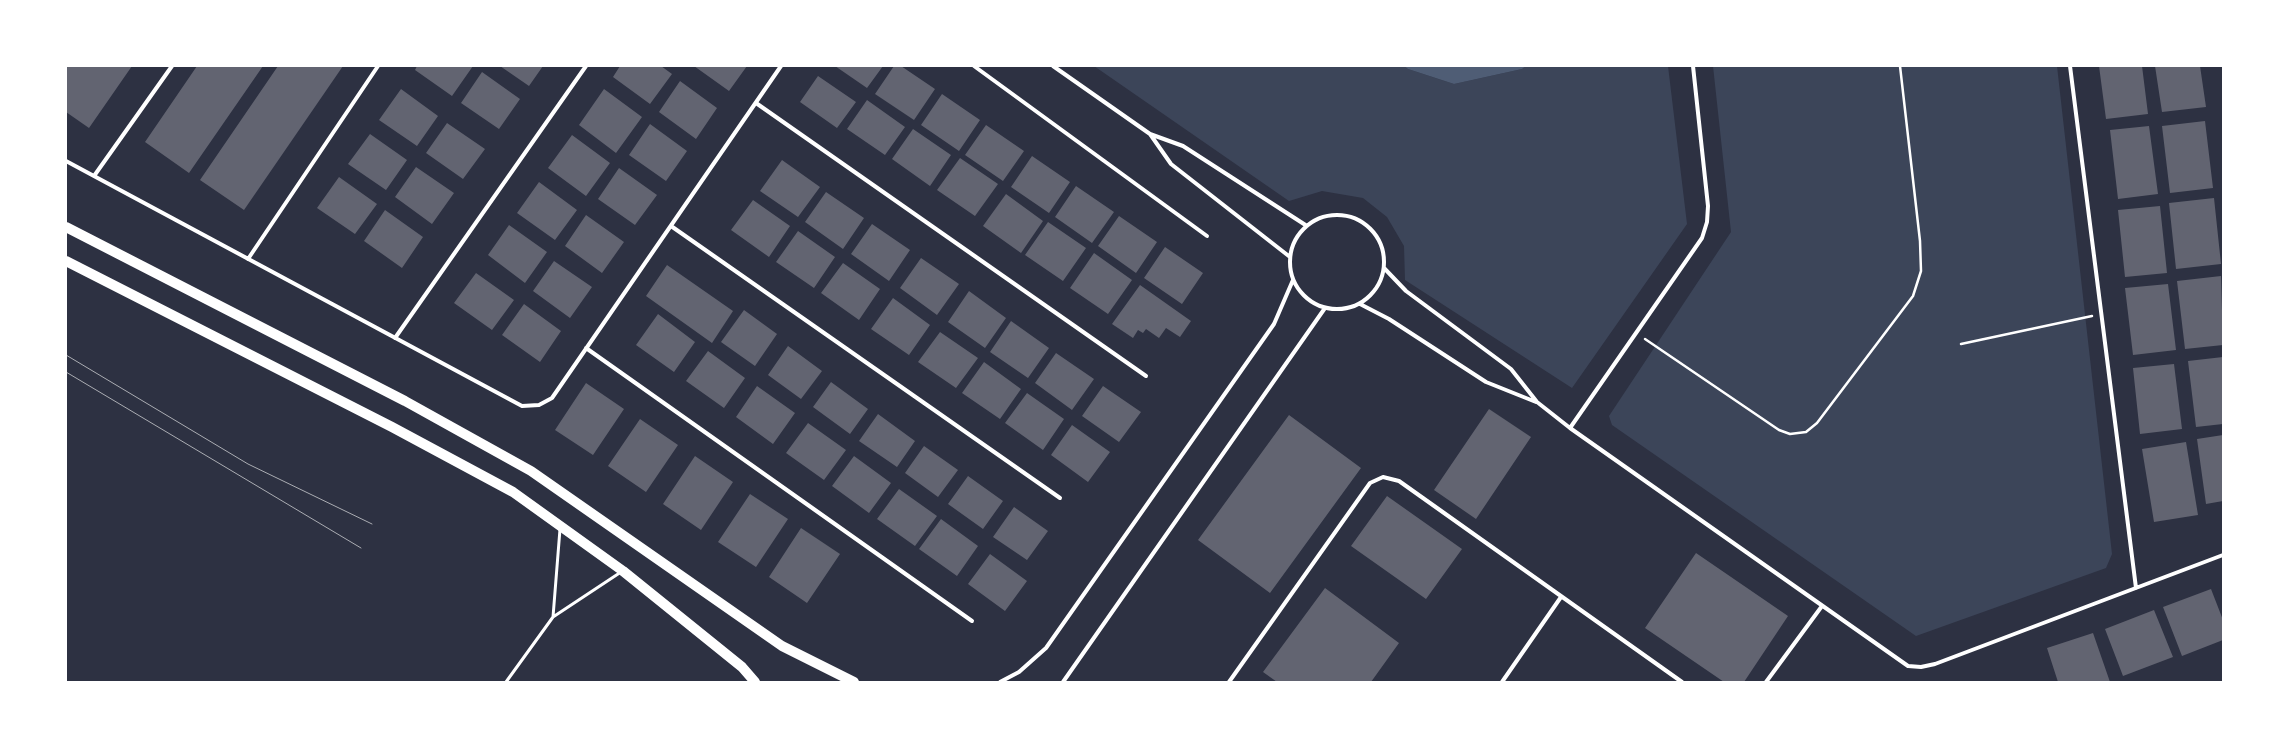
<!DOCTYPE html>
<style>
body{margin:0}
#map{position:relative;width:2289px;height:748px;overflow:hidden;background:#2d3142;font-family:"Public Sans",sans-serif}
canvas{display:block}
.frame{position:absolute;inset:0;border:67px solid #fff;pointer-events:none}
</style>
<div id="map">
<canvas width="2289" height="748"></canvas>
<div class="frame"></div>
</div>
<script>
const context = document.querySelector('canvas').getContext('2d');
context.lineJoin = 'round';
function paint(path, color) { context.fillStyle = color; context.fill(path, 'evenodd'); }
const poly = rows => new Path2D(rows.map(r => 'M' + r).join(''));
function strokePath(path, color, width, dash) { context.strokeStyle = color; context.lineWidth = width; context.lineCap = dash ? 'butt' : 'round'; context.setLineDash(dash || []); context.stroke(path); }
paint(poly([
 [1094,66,1404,66,1408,69,1454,84,1522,69,1526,66,1668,66,1687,224,1572,388,1405,280,1404,246,1387,217,1363,198,1322,191,1289,201],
 [1713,66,2057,66,2112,554,2106,568,1916,636,1612,425,1609,416,1731,232]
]), '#3c4559');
paint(poly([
 [1404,66,1526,66,1522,69,1454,84,1408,69]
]), '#4f5d75');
paint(poly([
 [67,66,132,66,89,128,66,112],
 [197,66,263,66,189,173,145,142],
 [278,66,343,66,244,210,200,180],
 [417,66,473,66,452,96,415,70],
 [500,66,543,66,529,86],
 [620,66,661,66,672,74,650,104,613,77],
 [694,66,747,66,729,91],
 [835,66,883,66,867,88],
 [894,66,901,66,935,89,914,120,875,94],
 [2099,66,2142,66,2148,114,2106,119],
 [2155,66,2200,66,2206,107,2162,112],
 [482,72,520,99,499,129,461,103],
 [818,76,856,102,837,128,800,102],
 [680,81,717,108,696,139,659,112],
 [401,89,438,116,417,146,379,120],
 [604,89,642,117,616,153,579,125],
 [942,94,980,120,959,151,921,125],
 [867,100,905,127,885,155,847,129],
 [2205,121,2213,188,2170,193,2162,126],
 [447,123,485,149,463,179,426,153],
 [650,124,687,151,666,181,629,155],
 [986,125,1024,151,1003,181,965,155],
 [2149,126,2158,194,2118,199,2110,130],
 [913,129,951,155,930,186,892,159],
 [370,134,407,160,386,190,348,164],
 [572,135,610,163,586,196,548,168],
 [1032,156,1070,182,1049,213,1011,187],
 [960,158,998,184,975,216,937,190],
 [782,160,820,187,798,217,760,191],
 [416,167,454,193,432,224,395,197],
 [619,168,657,195,635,225,598,199],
 [339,177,377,204,355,234,317,208],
 [539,182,577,210,555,240,517,213],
 [1076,186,1114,212,1092,243,1055,217],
 [826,192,864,218,843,249,805,222],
 [1006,194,1043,221,1021,253,983,226],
 [2214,198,2221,264,2176,269,2169,203],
 [753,200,790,226,769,257,731,230],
 [2160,206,2167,273,2125,277,2118,210],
 [385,210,423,237,402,268,364,241],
 [586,215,624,242,602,273,565,246],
 [1119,216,1157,242,1136,273,1098,246],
 [1048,222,1086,248,1063,281,1025,255],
 [872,224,910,250,889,281,851,254],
 [509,225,547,252,525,283,488,255],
 [798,231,835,257,814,288,776,262],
 [1165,247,1203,273,1182,304,1144,278],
 [1094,253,1132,280,1108,314,1070,288],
 [921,258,959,284,937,315,900,288],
 [554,261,592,287,570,318,533,291],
 [843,263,880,289,859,320,821,293],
 [667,265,733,311,712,343,646,296],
 [476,273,514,300,492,330,454,303],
 [2221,276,2223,345,2185,349,2177,281],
 [2168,284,2176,350,2133,355,2125,288],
 [1140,285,1191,321,1180,337,1166,328,1159,338,1146,329,1143,333,1138,330,1133,338,1112,324],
 [969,291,1006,318,985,348,948,322],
 [893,298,930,325,909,355,871,329],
 [524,304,561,331,540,362,502,335],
 [744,310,777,334,755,366,721,342],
 [658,314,695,342,674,372,636,345],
 [1011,321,1049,348,1028,378,990,352],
 [940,332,978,358,956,388,918,362],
 [788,346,822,371,801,399,768,375],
 [708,351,745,378,724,408,686,381],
 [1056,353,1094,379,1072,410,1035,383],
 [2223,357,2223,424,2196,427,2188,361],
 [984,362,1021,389,1000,419,962,393],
 [2174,364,2182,429,2140,434,2133,368],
 [831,382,868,409,850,434,813,407],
 [586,383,624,409,593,455,555,430],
 [757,386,795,413,773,444,736,417],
 [1103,386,1141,412,1119,442,1082,416],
 [1027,393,1064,419,1043,450,1005,423],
 [1489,409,1531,437,1476,519,1434,490],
 [878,414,915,441,897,467,859,441],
 [1289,415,1361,468,1270,593,1198,540],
 [640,419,678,445,646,492,608,466],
 [808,423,846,450,824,480,786,453],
 [1072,425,1110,452,1088,482,1051,455],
 [2223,435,2223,501,2206,504,2197,439],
 [2186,442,2198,515,2154,522,2142,449],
 [924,446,958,470,938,497,905,473],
 [695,456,733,482,701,530,663,504],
 [854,456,891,483,869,513,832,486],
 [968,476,1003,501,983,529,948,504],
 [899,489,937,516,915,546,877,519],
 [750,494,788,519,756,567,718,542],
 [1387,496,1462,549,1426,599,1351,546],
 [1014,507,1048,531,1027,560,993,537],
 [941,519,978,546,957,576,919,549],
 [801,528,840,554,807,603,769,577],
 [1696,553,1788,616,1744,682,1724,682,1645,628],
 [990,554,1027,581,1005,611,968,584],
 [1325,588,1399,643,1371,682,1277,682,1263,672],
 [2211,589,2223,620,2223,640,2182,656,2163,607],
 [2154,610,2173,657,2123,676,2105,629],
 [2093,633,2110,682,2058,682,2047,648]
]), '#626471');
strokePath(poly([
 [1645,339,1779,430,1790,434,1806,432,1817,423,1913,296,1921,271,1920,241,1900,66],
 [1961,344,2092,316]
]), '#fff', 2.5);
strokePath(poly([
 [553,617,560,529],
 [506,682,553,617,621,572]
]), '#fff', 3);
strokePath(poly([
 [974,66,1207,236],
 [1053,66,1150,134,1183,146,1307,226],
 [2070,66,2136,588],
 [756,103,1146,376],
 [1150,134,1171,164,1290,257],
 [66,161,522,406,539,405,552,398,781,66],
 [94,176,172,66],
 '1290 262a47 47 0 1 1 94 0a47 47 0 1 1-94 0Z',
 [671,226,1060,498],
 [248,259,378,66],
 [1384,268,1406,291,1511,369,1537,402,1570,428,1908,666,1921,667,1935,664,2223,555],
 [1360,304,1389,319,1486,382,1536,402],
 [395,338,586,66],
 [586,348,972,621],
 [1570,428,1702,238,1707,222,1708,206,1693,66],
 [1000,682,1019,672,1046,648,1274,324,1293,280],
 [1063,682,1325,308],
 [1229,682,1370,483,1383,477,1399,481,1682,682],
 [1502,682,1561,597],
 [1766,682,1822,606]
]), '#fff', 4);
strokePath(poly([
 [66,227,405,401,531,471,782,646,854,682],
 [66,261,392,427,513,492,623,571,742,667,755,682]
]), '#fff', 10);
strokePath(poly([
 [66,355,248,464,372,524],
 [66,372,361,548]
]), '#abadb3', 1);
</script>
